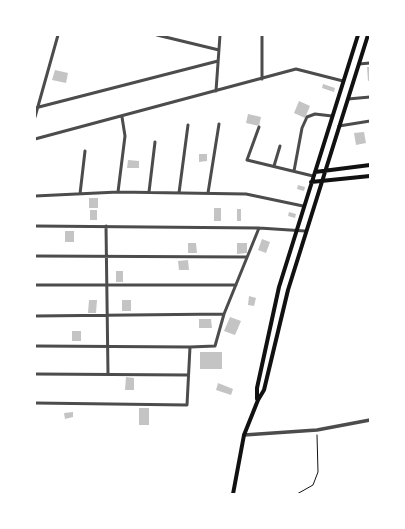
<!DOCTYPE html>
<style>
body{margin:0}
#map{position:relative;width:405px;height:529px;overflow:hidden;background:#fff;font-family:"Exo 2",sans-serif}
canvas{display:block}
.frame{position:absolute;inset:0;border:36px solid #fff;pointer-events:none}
</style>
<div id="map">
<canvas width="405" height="529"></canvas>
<div class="frame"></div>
</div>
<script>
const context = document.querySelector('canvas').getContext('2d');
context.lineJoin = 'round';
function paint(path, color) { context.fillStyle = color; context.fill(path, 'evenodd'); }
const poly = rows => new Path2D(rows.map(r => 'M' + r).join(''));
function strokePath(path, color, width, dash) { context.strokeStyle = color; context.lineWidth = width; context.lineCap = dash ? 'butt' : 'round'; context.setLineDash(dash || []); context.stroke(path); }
paint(poly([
 [367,67,370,67,370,80,368,81],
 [55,70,68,73,66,83,52,80],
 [323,84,335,88,334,92,322,88],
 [299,101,310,106,305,118,294,113],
 [248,114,261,117,259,126,246,123],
 [364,132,366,143,356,145,354,133],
 [199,154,207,154,207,161,199,162],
 [128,160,139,161,139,168,127,168],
 [298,185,305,187,304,191,297,189],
 [89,198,98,198,98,208,89,208],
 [214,208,221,208,221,221,214,221],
 [237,209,241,209,241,221,237,221],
 [90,210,97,210,97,220,90,220],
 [289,212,296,214,295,218,288,216],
 [65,231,74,231,74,242,65,242],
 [262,239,270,242,266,253,258,250],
 [188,243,196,243,197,253,188,253],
 [237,243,247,243,247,253,237,254],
 [188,260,189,270,179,270,178,261],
 [116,271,123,271,123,282,116,282],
 [249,296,256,298,254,306,248,305],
 [89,300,97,300,96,313,88,313],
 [122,300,131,300,131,311,122,311],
 [230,317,241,321,235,335,224,331],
 [199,319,211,319,212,328,199,328],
 [72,331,81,331,81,341,72,341],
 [200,352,222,352,222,369,200,369],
 [126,377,134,378,134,390,125,390],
 [218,383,233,389,231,395,216,390],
 [139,408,149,408,149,425,139,425],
 [73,412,73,417,65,419,64,413]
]), '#c4c4c4');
strokePath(poly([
 [297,494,313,485,318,472,317,435]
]), '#111', 1);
strokePath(poly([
 [157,35,219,50],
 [359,64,370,63],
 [262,79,262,35],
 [216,91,220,35],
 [348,99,370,97],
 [35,108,218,61],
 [35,117,58,35],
 [122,117,125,136,118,192,246,194,303,206],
 [339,126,370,121],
 [259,127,247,160,313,176],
 [35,139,296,69,343,81],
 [274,166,280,146],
 [294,171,302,128,307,117,315,114,332,116],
 [149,192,155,142],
 [179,193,188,125],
 [208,193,219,124],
 [80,194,85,151],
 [35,196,118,192],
 [35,226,259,228,305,231],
 [106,226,108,374],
 [35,256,247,257],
 [35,285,236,285],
 [35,316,224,314],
 [35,346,190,347],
 [35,374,188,375],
 [35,403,187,405,190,347,215,346,224,314,259,228]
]), '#4c4c4c', 3);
strokePath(poly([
 [244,435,317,430,370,420]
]), '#4c4c4c', 3.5);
strokePath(poly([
 [315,172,370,165],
 [311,182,370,176],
 [257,399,257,388,279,287,358,35],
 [233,494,244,435,258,400,264,390,288,290,368,35]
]), '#111', 4);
</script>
